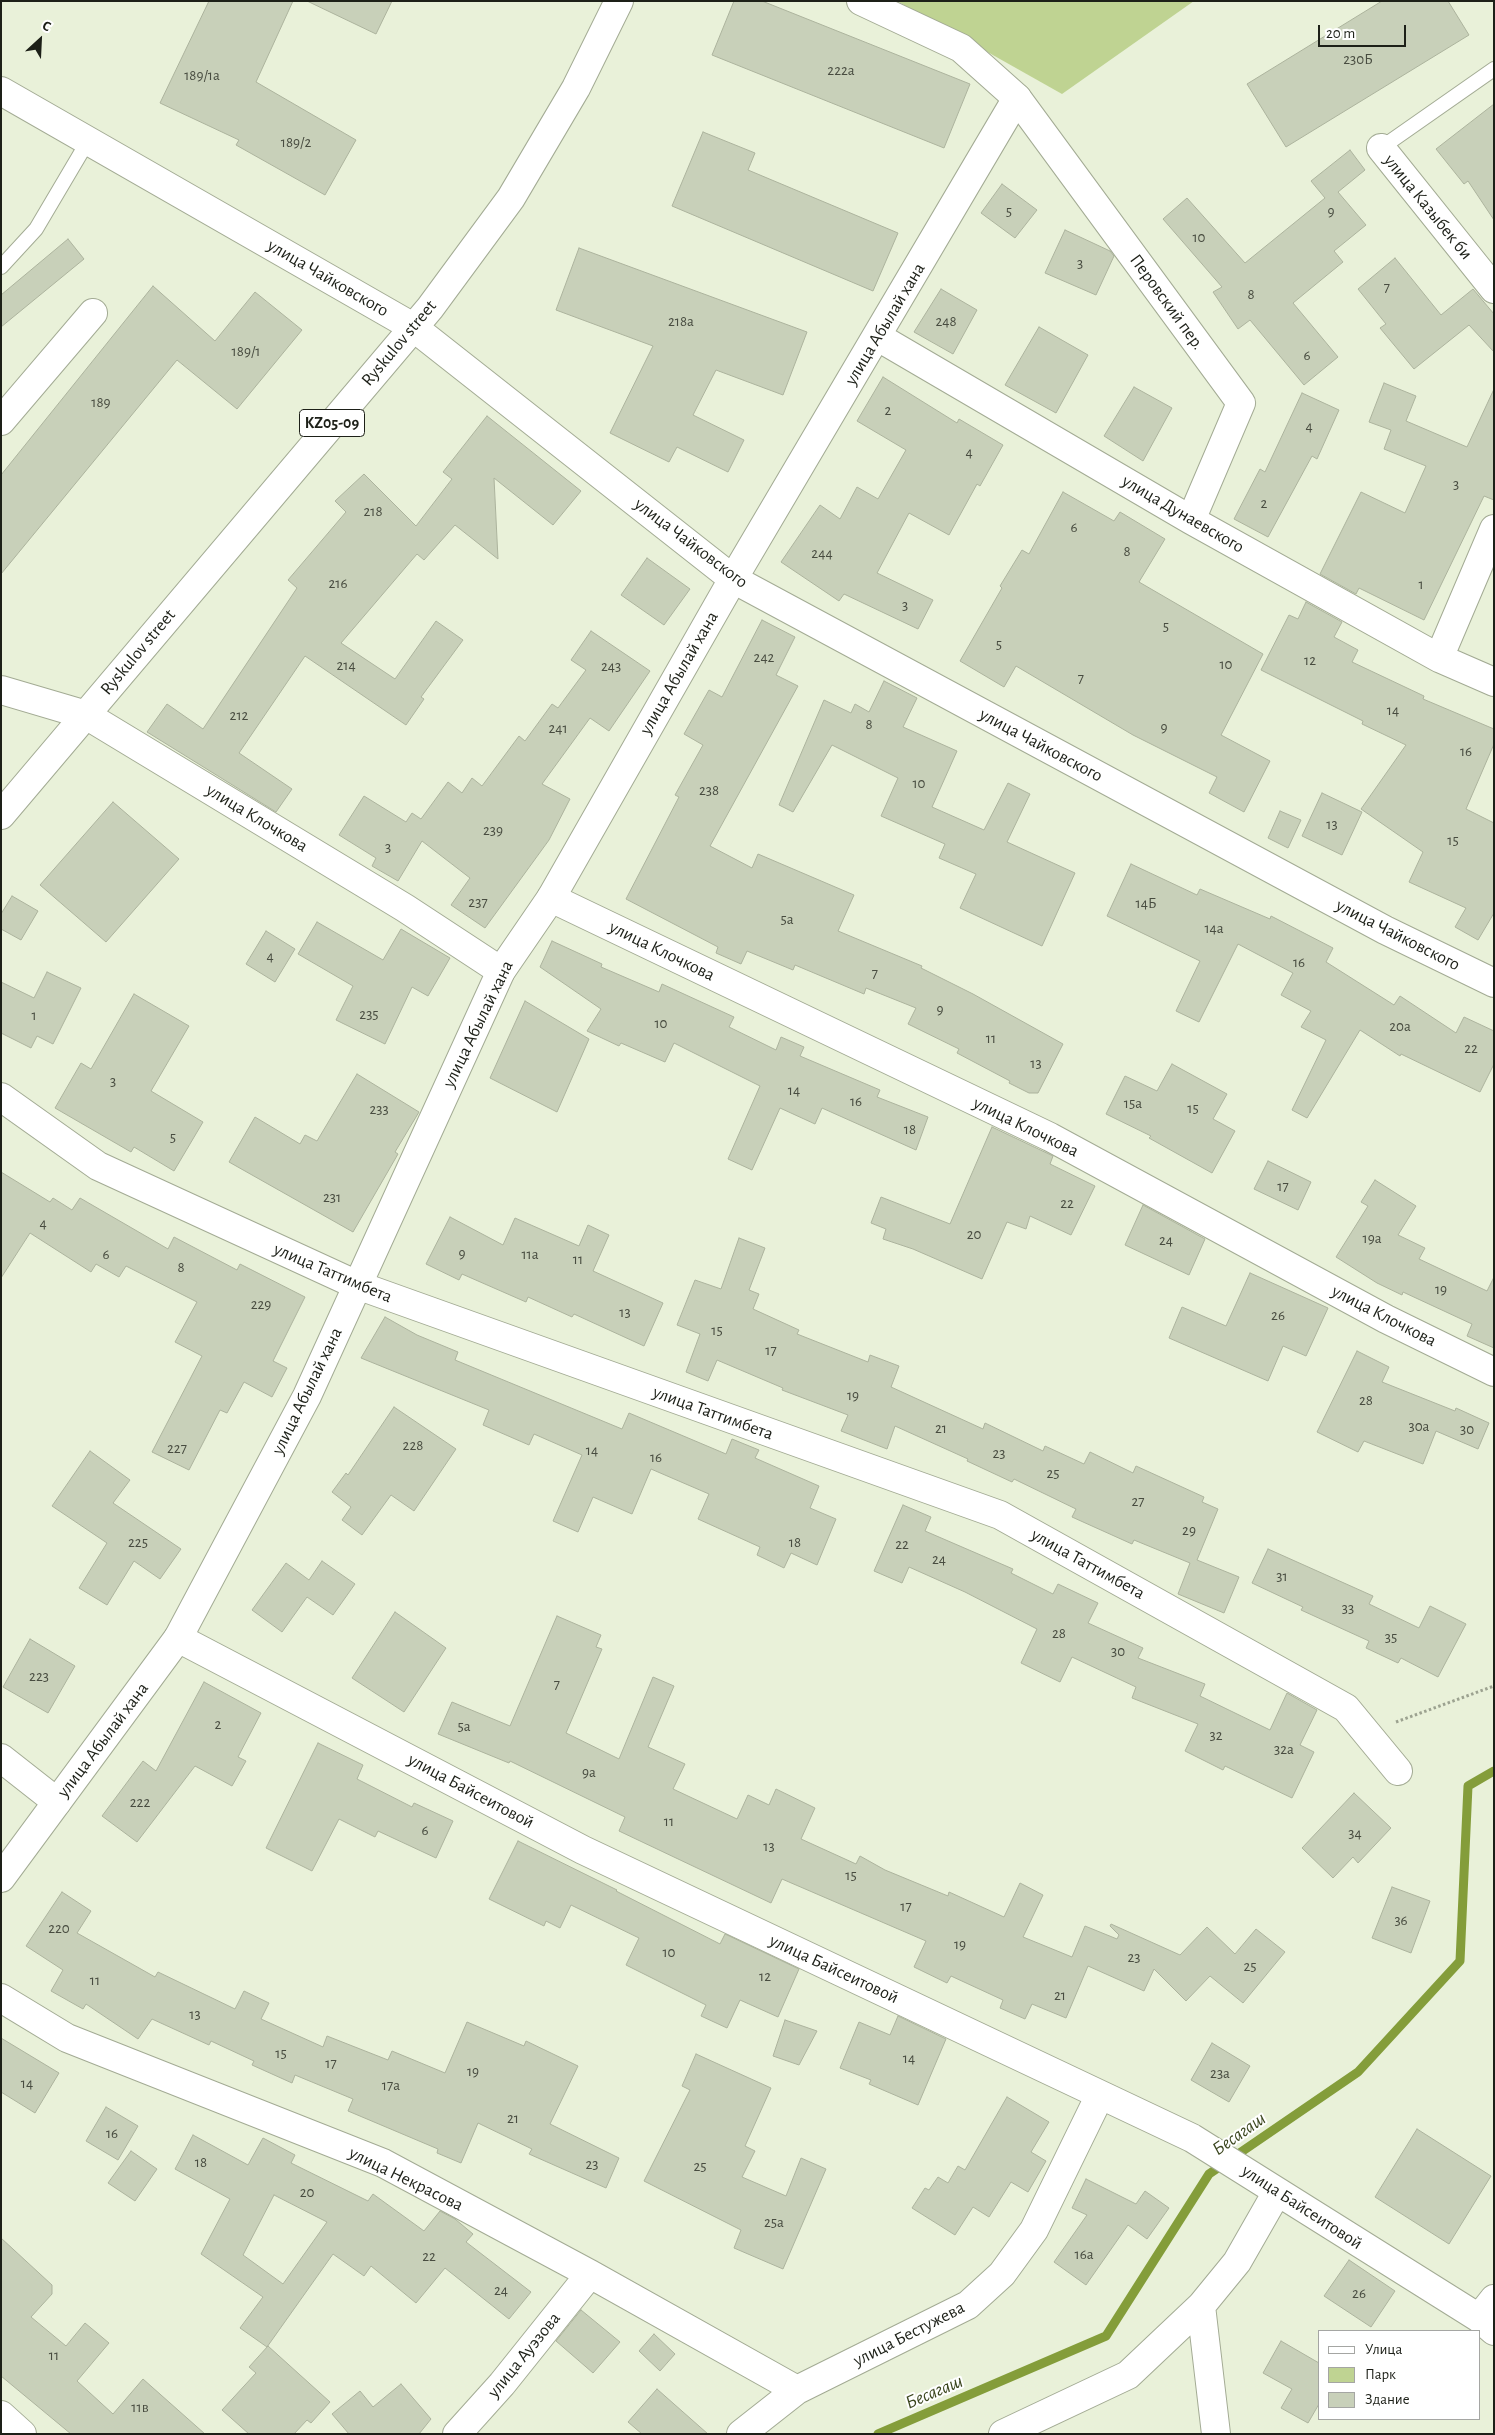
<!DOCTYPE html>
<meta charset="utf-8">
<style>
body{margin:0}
#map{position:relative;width:1495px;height:2435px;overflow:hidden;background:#e9f1d9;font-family:"Alegreya Sans",sans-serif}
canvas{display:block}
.frame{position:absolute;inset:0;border:2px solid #1d2018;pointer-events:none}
.legend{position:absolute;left:1318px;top:2330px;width:162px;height:90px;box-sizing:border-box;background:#fff;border:1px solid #a5a6a3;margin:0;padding:6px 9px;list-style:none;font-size:15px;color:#1d2018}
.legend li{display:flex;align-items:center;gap:10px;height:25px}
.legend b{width:25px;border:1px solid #a5a6a3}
.north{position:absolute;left:15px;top:15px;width:50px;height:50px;-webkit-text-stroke:4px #fff;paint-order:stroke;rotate:25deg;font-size:14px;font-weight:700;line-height:20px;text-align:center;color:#1d2018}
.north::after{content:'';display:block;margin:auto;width:18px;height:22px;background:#1d2018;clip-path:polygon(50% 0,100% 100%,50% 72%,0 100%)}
.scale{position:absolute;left:1318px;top:25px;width:88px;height:22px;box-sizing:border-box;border:2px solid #1d2018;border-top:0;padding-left:6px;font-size:15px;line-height:18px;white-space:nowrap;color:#1d2018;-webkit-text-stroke:4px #fff;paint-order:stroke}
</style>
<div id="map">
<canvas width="1495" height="2435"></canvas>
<div class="frame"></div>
<ul class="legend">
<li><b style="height:6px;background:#fff"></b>Улица</li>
<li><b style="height:14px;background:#bfd392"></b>Парк</li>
<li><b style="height:14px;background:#c8d0b9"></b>Здание</li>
</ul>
<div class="north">С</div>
<div class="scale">20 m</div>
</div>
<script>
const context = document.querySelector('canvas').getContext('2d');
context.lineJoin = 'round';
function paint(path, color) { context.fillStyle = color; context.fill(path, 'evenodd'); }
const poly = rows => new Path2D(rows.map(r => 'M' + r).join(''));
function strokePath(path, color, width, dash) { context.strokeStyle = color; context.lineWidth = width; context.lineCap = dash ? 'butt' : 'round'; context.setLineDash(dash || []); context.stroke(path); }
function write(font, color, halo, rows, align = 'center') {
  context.font = font + ' "Alegreya Sans",sans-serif'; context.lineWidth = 4; context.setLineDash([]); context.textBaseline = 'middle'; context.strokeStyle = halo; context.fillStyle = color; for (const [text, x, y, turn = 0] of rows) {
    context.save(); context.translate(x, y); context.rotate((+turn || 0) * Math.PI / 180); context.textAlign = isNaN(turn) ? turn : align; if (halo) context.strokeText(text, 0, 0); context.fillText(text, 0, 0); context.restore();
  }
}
paint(poly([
 [897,1,1194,1,1062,94]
]), '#bfd392');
strokePath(poly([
 [878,2434,1106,2336,1209,2174,1358,2072,1460,1961,1468,1786,1494,1771]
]), '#849d3a', 9);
const building = poly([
 [209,1,293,1,256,82,356,140,325,195,236,145,239,140,160,103,209,1],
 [307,1,392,1,376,34,307,1],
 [734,1,762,1,970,84,944,148,712,55,734,1],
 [1382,1,1448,1,1469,35,1286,147,1247,84,1382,1],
 [1494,104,1494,220,1468,181,1464,184,1436,149,1494,104],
 [703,132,755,153,748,170,898,233,873,291,672,206,703,132],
 [1350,150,1365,170,1338,192,1366,225,1334,251,1343,262,1293,303,1338,357,1304,385,1250,320,1238,329,1213,292,1222,287,1163,219,1187,198,1245,263,1325,198,1311,181,1350,150],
 [1002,184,1037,210,1015,238,981,213,1002,184],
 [1065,230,1110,251,1114,256,1096,295,1045,273,1065,230],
 [68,239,84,259,1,327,1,295,68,239],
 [579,248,807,332,783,395,716,370,693,415,744,440,728,472,677,447,669,462,610,433,653,346,556,310,579,248],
 [1395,258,1441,315,1473,289,1494,314,1494,352,1469,325,1414,369,1380,328,1386,324,1358,289,1395,258],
 [153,286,215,341,255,292,302,330,237,409,177,360,1,574,1,475,153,286],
 [941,289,977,310,953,354,914,332,941,289],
 [1039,327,1088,355,1056,413,1005,385,1039,327],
 [883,377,957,423,959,419,1003,445,980,486,977,484,949,535,909,513,877,573,933,600,918,629,844,594,839,601,781,562,820,505,840,519,857,487,878,499,906,450,857,421,883,377],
 [1384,383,1416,396,1406,421,1467,447,1494,389,1494,500,1484,496,1424,620,1359,588,1356,594,1320,574,1361,492,1405,513,1426,466,1384,449,1391,430,1369,422,1384,383],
 [1134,387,1172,408,1143,461,1104,436,1134,387],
 [1302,393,1339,410,1317,459,1312,456,1268,537,1234,519,1260,469,1265,472,1302,393],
 [487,416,581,491,553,525,494,478,498,559,455,525,424,560,417,554,341,643,395,679,436,621,463,640,421,697,424,699,406,725,305,656,239,753,292,789,276,812,147,732,167,704,203,729,297,588,288,580,346,512,335,501,364,474,416,526,452,479,443,472,487,416],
 [1063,492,1114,521,1120,512,1165,539,1139,582,1263,654,1221,735,1270,761,1244,812,1209,793,1217,777,1133,735,1016,666,1004,687,960,661,1002,588,1000,586,1022,550,1029,554,1063,492],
 [647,558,690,589,664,625,621,595,647,558],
 [1306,602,1342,622,1334,637,1358,650,1352,662,1424,696,1423,699,1494,729,1494,744,1466,809,1494,823,1494,913,1478,940,1455,927,1466,908,1409,882,1423,852,1361,809,1406,745,1362,724,1363,721,1261,670,1289,615,1298,619,1306,602],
 [762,620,795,637,776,675,798,686,710,846,752,868,758,854,854,895,838,931,922,966,921,968,973,994,1063,1044,1038,1093,1029,1093,1009,1083,1010,1081,957,1053,959,1049,908,1024,916,1008,866,988,864,994,795,965,793,970,747,951,741,964,716,953,718,947,626,899,679,797,675,795,703,745,684,734,709,690,722,697,762,620],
 [591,631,650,671,609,731,590,718,542,784,570,799,549,840,485,928,451,905,470,878,422,841,398,881,372,866,376,858,339,835,364,796,406,822,412,813,421,819,448,782,462,793,472,778,482,786,519,736,525,741,552,704,558,708,586,670,571,660,591,631],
 [884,681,917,698,903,727,957,751,932,807,984,830,1008,783,1030,794,1007,842,1075,873,1042,946,960,908,976,874,939,858,945,844,881,816,898,778,832,745,793,812,779,805,824,700,851,713,855,704,869,712,884,681],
 [1322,793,1362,812,1342,855,1302,836,1322,793],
 [113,802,179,859,106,942,40,885,113,802],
 [1280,811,1301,820,1288,848,1268,838,1280,811],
 [1131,864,1197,895,1200,889,1270,919,1271,916,1333,948,1326,962,1394,1005,1400,996,1456,1033,1464,1017,1494,1031,1494,1064,1480,1092,1401,1054,1400,1056,1360,1030,1307,1118,1292,1110,1326,1040,1301,1027,1311,1011,1281,995,1293,973,1238,944,1199,1022,1176,1011,1200,961,1107,916,1131,864],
 [12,896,38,911,21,940,1,929,1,914,12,896],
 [317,922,383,960,401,929,450,958,428,996,412,987,385,1044,336,1020,353,986,298,954,317,922],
 [266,931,295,949,275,982,246,964,266,931],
 [552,941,602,964,601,967,659,992,662,984,734,1017,729,1027,776,1050,781,1037,804,1047,800,1056,880,1090,877,1097,928,1117,916,1150,822,1108,815,1124,780,1108,752,1170,728,1159,760,1086,674,1043,665,1062,621,1043,619,1046,587,1031,601,1009,540,967,552,941],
 [47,972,81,988,53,1044,37,1036,31,1048,1,1033,1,982,34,998,47,972],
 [134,994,189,1026,151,1091,203,1122,174,1171,134,1147,131,1152,55,1108,81,1063,91,1069,134,994],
 [525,1001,589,1039,557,1112,490,1078,525,1001],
 [1172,1064,1227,1094,1213,1119,1235,1131,1212,1173,1149,1138,1151,1136,1106,1114,1125,1076,1157,1091,1172,1064],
 [357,1074,419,1112,395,1152,398,1154,353,1232,229,1162,255,1117,300,1144,305,1135,317,1141,357,1074],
 [992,1127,1053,1156,1050,1164,1095,1186,1071,1235,1030,1216,1026,1229,1007,1222,982,1279,913,1249,883,1239,886,1229,871,1223,881,1197,950,1224,992,1127],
 [1268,1161,1311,1182,1298,1210,1254,1189,1268,1161],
 [1,1172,50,1202,53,1198,72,1210,80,1198,168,1249,174,1237,237,1270,240,1264,305,1297,273,1361,287,1368,272,1397,244,1382,227,1413,220,1410,189,1470,152,1452,202,1356,175,1342,197,1302,126,1266,119,1277,96,1264,91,1272,30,1233,1,1278,1,1172],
 [1375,1180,1416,1206,1398,1235,1425,1248,1419,1259,1487,1291,1494,1277,1494,1348,1467,1336,1472,1324,1403,1292,1402,1295,1377,1283,1336,1257,1368,1206,1361,1202,1375,1180],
 [1143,1205,1205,1239,1189,1275,1125,1245,1143,1205],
 [450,1217,503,1245,515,1218,579,1246,588,1225,609,1235,593,1271,663,1303,644,1346,574,1314,572,1317,528,1297,526,1302,462,1274,459,1280,426,1264,450,1217],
 [739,1238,765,1248,749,1290,759,1294,753,1309,799,1330,797,1334,868,1362,870,1355,899,1366,891,1387,983,1429,985,1423,1043,1451,1045,1446,1084,1464,1090,1452,1133,1473,1136,1466,1204,1497,1202,1502,1218,1509,1197,1560,1239,1577,1224,1613,1178,1594,1190,1563,1134,1540,1132,1544,1072,1517,1076,1509,1014,1479,1012,1482,967,1461,968,1459,895,1426,887,1449,841,1431,848,1415,782,1390,783,1388,717,1360,708,1381,686,1372,700,1334,677,1325,695,1280,721,1289,739,1238],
 [1250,1273,1328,1308,1306,1356,1283,1346,1268,1381,1169,1338,1182,1307,1226,1326,1250,1273],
 [385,1317,417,1335,458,1352,455,1360,622,1429,629,1413,726,1454,732,1439,759,1450,755,1458,819,1486,810,1508,836,1519,817,1565,791,1553,784,1568,757,1555,760,1547,698,1519,709,1494,651,1469,632,1514,593,1497,578,1532,553,1521,582,1455,534,1434,529,1445,483,1425,489,1410,361,1358,385,1317],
 [1357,1351,1389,1367,1382,1382,1455,1411,1456,1408,1489,1423,1478,1449,1436,1431,1423,1464,1364,1441,1358,1452,1317,1432,1357,1351],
 [394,1407,456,1449,414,1511,391,1495,362,1535,342,1520,351,1507,332,1492,346,1473,348,1475,394,1407],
 [90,1451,130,1480,113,1503,181,1549,160,1579,134,1561,107,1605,79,1588,107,1543,52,1506,90,1451],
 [903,1505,931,1517,925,1531,1013,1569,1011,1573,1053,1594,1058,1584,1098,1603,1088,1623,1143,1648,1138,1658,1205,1684,1200,1696,1270,1730,1287,1693,1317,1710,1300,1745,1314,1752,1292,1798,1225,1766,1223,1770,1185,1751,1198,1724,1132,1698,1136,1687,1072,1657,1060,1682,1021,1663,1037,1629,965,1592,909,1567,902,1583,874,1571,903,1505],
 [1268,1549,1373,1596,1369,1604,1419,1628,1430,1606,1466,1624,1438,1677,1401,1658,1398,1663,1366,1648,1369,1641,1301,1610,1303,1607,1252,1583,1268,1549],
 [322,1561,355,1584,333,1615,307,1597,282,1632,252,1610,286,1563,309,1580,322,1561],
 [395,1612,446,1648,404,1712,352,1678,395,1612],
 [557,1616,601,1635,596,1647,602,1649,566,1733,619,1759,653,1677,674,1686,648,1747,685,1764,673,1789,737,1819,748,1795,769,1805,776,1789,815,1808,801,1839,856,1864,860,1856,885,1870,948,1896,949,1892,1004,1917,1020,1883,1043,1895,1023,1937,1072,1957,1085,1926,1117,1939,1119,1935,1110,1926,1111,1924,1180,1955,1207,1927,1235,1954,1256,1929,1285,1952,1243,2003,1210,1976,1186,2001,1154,1969,1144,1991,1088,1966,1066,2018,1032,2004,1025,2019,1000,2008,1003,2000,951,1976,947,1983,914,1967,926,1941,782,1879,771,1903,619,1831,625,1817,510,1761,509,1763,438,1734,452,1702,510,1726,557,1616],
 [30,1639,75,1666,48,1713,3,1687,30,1639],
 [204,1682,261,1713,238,1757,246,1761,232,1786,195,1766,137,1842,102,1816,143,1761,156,1771,204,1682],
 [318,1743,363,1765,357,1779,412,1807,414,1803,453,1821,436,1858,378,1831,375,1837,339,1819,312,1871,266,1848,318,1743],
 [1354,1793,1391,1828,1358,1863,1353,1857,1333,1878,1302,1848,1354,1793],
 [518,1841,617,1890,616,1891,720,1944,725,1934,799,1969,778,2017,740,2000,727,2028,701,2016,706,2005,626,1965,639,1938,571,1905,560,1928,546,1921,544,1926,489,1899,518,1841],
 [1392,1887,1430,1901,1411,1953,1372,1938,1392,1887],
 [62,1892,91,1911,77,1933,155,1977,158,1972,235,2009,244,1991,269,2003,261,2019,323,2047,327,2036,388,2060,392,2051,445,2073,467,2022,524,2046,526,2041,578,2066,550,2124,619,2158,606,2188,529,2154,532,2149,478,2123,461,2163,437,2153,438,2149,348,2111,353,2099,295,2075,292,2083,252,2065,254,2061,211,2041,209,2045,152,2019,138,2039,86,2004,83,2009,51,1991,63,1970,26,1946,62,1892],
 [898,2016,946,2039,918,2105,869,2084,871,2080,840,2068,859,2022,890,2035,898,2016],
 [785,2020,817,2031,799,2065,773,2056,785,2020],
 [1,2038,59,2073,35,2113,1,2092,1,2038],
 [1212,2043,1250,2066,1229,2102,1191,2080,1212,2043],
 [696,2054,771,2088,745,2146,755,2151,742,2177,786,2196,801,2158,826,2169,783,2269,734,2248,741,2230,644,2181,690,2090,682,2086,696,2054],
 [1007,2097,1049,2122,1031,2152,1046,2161,1028,2192,1011,2182,989,2217,973,2207,955,2235,912,2208,925,2188,929,2190,938,2177,948,2183,958,2166,965,2170,1007,2097],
 [106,2107,138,2126,118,2160,86,2141,106,2107],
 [1417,2129,1491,2176,1449,2244,1375,2197,1417,2129],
 [193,2135,248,2165,263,2138,295,2155,291,2163,368,2201,373,2194,424,2231,440,2211,455,2219,473,2234,466,2242,531,2292,509,2319,445,2268,416,2303,371,2266,364,2276,333,2254,267,2347,240,2328,263,2297,201,2254,230,2199,175,2169,193,2135],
 [274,2195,327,2222,283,2284,243,2255,274,2195],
 [131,2151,157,2169,135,2201,108,2183,131,2151],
 [1086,2179,1136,2204,1145,2191,1169,2208,1147,2239,1128,2225,1086,2285,1054,2262,1087,2215,1072,2208,1086,2179],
 [1,2238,52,2285,52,2294,31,2317,66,2346,85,2323,109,2343,77,2381,113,2414,143,2379,205,2434,71,2434,1,2376,1,2238],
 [1349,2260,1395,2291,1371,2327,1324,2296,1349,2260],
 [581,2310,620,2342,593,2373,556,2341,581,2310],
 [654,2334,675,2354,660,2371,639,2351,654,2334],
 [1281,2341,1319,2363,1319,2404,1308,2423,1281,2408,1292,2389,1263,2373,1281,2341],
 [268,2346,330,2402,311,2423,307,2420,294,2434,249,2434,222,2410,256,2373,249,2367,268,2346],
 [401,2384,431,2419,419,2434,349,2434,332,2414,360,2391,373,2407,401,2384],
 [657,2389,708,2434,642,2434,628,2422,657,2389]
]);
paint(building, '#c8d0b9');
strokePath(building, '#acb39d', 1);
const service = poly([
 [1381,148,1494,69],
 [1,267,36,229,88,141]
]);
const minor = poly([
 [1,91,413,327,733,579,1385,930,1494,983],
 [1017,98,1241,403,1191,520],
 [1381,148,1494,289],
 [878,337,1191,520,1439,658,1494,682],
 [1,421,93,313],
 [1439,658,1494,529],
 [1,690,86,715,405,908,501,971],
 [551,898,1050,1137,1386,1319,1494,1372],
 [1,1097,98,1166,357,1285,1000,1515,1346,1708,1398,1771],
 [178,1638,583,1850,1192,2138,1479,2318,1494,2331],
 [1,1758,57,1802],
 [1,1998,67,2038,383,2163,590,2274,797,2390],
 [1201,2306,1216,2434],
 [1479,2318,1494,2299],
 [1,2415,22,2434],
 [457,2434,502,2384,590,2274],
 [741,2434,797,2390,968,2305,1002,2274,1034,2230,1100,2095],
 [1003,2434,1128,2375,1201,2306,1237,2262,1277,2192]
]);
const tertiary = poly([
 [1,1878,178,1638,307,1396,501,971,551,898,733,579,1017,98,961,48,861,1]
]);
const primary = poly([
 [1,815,430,308,511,198,576,88,619,1]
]);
strokePath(service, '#a3ab94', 16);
strokePath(minor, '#a3ab94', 30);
strokePath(tertiary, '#a3ab94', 30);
strokePath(primary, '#a3ab94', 30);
strokePath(poly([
 [1396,1722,1494,1686]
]), '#9ca290', 3, [2.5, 2.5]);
strokePath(service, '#fff', 14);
strokePath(minor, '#fff', 28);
strokePath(tertiary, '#fff', 28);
strokePath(primary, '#fff', 28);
write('15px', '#484c40', null, [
 ["230Б",1358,59],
 ["222а",841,70],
 ["189/1а",202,75],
 ["189/2",296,142],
 ["5",1009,211],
 ["9",1331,211],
 ["10",1199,237],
 ["3",1080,263],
 ["7",1387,287],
 ["8",1251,294],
 ["218а",681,321],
 ["248",946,321],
 ["189/1",246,351],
 ["6",1307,355],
 ["189",101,402],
 ["2",888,410],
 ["4",1309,426],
 ["4",969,452],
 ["3",1456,484],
 ["2",1264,503],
 ["218",373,511],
 ["6",1074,527],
 ["8",1127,551],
 ["244",822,553],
 ["216",338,583],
 ["1",1421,584],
 ["3",905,605],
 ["5",1166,626],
 ["5",999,644],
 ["242",764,657],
 ["12",1310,660],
 ["10",1226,664],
 ["214",346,665],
 ["243",611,666],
 ["7",1081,678],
 ["14",1393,710],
 ["212",239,715],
 ["8",869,724],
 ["9",1164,727],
 ["241",558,728],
 ["16",1466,751],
 ["10",919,783],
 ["238",709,790],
 ["13",1332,824],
 ["239",493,830],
 ["15",1453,840],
 ["3",388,847],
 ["237",478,902],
 ["14Б",1146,903],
 ["5а",787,919],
 ["14а",1214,928],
 ["4",270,956],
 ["16",1299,962],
 ["7",875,973],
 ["9",940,1009],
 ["235",369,1014],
 ["1",34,1015],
 ["10",661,1023],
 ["20а",1400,1026],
 ["11",991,1038],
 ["22",1471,1048],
 ["13",1036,1063],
 ["3",113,1081],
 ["14",794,1090],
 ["16",856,1101],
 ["15а",1133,1103],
 ["15",1193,1108],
 ["233",379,1109],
 ["18",910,1129],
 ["5",173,1137],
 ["17",1283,1186],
 ["231",332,1197],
 ["22",1067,1203],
 ["4",43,1223],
 ["20",974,1234],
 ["19а",1372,1238],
 ["24",1166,1240],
 ["9",462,1253],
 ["6",106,1254],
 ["11а",530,1254],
 ["11",578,1259],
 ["8",181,1267],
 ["19",1441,1289],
 ["229",261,1304],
 ["13",625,1312],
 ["26",1278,1315],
 ["15",717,1330],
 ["17",771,1350],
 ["19",853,1395],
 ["28",1366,1400],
 ["30а",1419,1426],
 ["21",941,1428],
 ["30",1467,1429],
 ["228",413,1445],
 ["227",177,1448],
 ["14",592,1450],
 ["23",999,1453],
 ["16",656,1457],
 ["25",1053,1473],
 ["27",1138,1501],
 ["29",1189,1530],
 ["225",138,1542],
 ["18",795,1542],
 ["22",902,1544],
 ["24",939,1559],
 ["31",1282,1576],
 ["33",1348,1608],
 ["28",1059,1633],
 ["35",1391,1637],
 ["30",1118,1651],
 ["223",39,1676],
 ["7",557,1684],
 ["2",218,1724],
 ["5а",464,1726],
 ["32",1216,1735],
 ["32а",1284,1749],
 ["9а",589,1772],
 ["222",140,1802],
 ["11",669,1821],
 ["6",425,1830],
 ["34",1355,1833],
 ["13",769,1846],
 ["15",851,1875],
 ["17",906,1906],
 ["36",1401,1920],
 ["220",59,1928],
 ["19",960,1944],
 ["10",669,1952],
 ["23",1134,1957],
 ["25",1250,1966],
 ["12",765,1976],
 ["11",95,1980],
 ["21",1060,1995],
 ["13",195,2014],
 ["15",281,2053],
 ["14",909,2058],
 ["17",331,2063],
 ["19",473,2071],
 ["23а",1220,2073],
 ["14",27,2083],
 ["17а",391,2085],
 ["21",513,2118],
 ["16",112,2133],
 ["18",201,2162],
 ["23",592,2164],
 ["25",700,2166],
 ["20",307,2192],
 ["25а",774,2222],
 ["16а",1084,2254],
 ["22",429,2256],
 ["24",501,2290],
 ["26",1359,2293],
 ["11",54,2355],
 ["11в",140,2407]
]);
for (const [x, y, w] of [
 [332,423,65]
]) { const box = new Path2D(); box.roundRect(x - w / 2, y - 13.5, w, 27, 4); context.fillStyle = '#fff'; context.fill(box); strokePath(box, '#1d2018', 1); }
write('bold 16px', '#1d2018', null, [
 ["KZ05-09",332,423]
]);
write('18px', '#1d2018', '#fff', [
 ["улица Казыбек би",1428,207,51],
 ["улица Чайковского",328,278,30],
 ["Перовский пер.",1167,302,54],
 ["улица Абылай хана",885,324,-59],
 ["Ryskulov street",399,343,-50],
 ["улица Дунаевского",1183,514,30],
 ["улица Чайковского",691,543,37],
 ["Ryskulov street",138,652,-50],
 ["улица Абылай хана",679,673,-60],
 ["улица Чайковского",1041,745,28],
 ["улица Клочкова",257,818,31],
 ["улица Чайковского",1398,935,27],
 ["улица Клочкова",662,951,26],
 ["улица Абылай хана",478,1024,-64],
 ["улица Клочкова",1026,1127,26],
 ["улица Таттимбета",333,1273,23],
 ["улица Клочкова",1384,1316,27],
 ["улица Абылай хана",307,1391,-64],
 ["улица Таттимбета",713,1413,20],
 ["улица Таттимбета",1088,1564,29],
 ["улица Абылай хана",103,1740,-53],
 ["улица Байсеитовой",471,1791,28],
 ["улица Байсеитовой",834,1969,25],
 ["улица Некрасова",406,2179,26],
 ["улица Байсеитовой",1302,2207,33],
 ["улица Бестужева",909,2334,-27],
 ["улица Ауэзова",524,2355,-51]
]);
write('italic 19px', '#3b461e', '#fff', [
 ["Бесагаш",1239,2134,-35],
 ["Бесагаш",934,2392,-23]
]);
</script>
